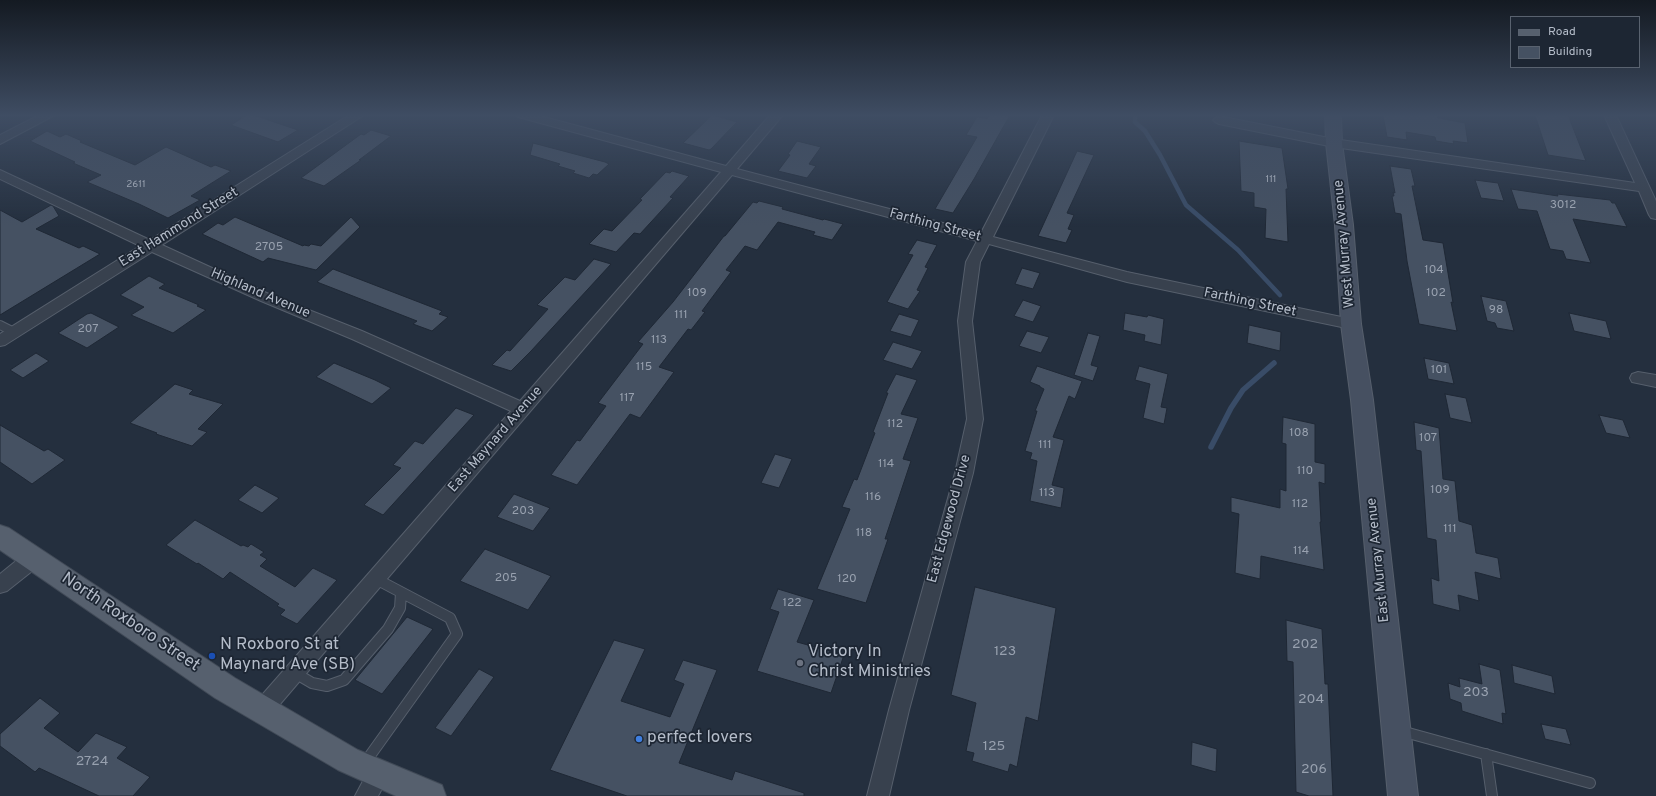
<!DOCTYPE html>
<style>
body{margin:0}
#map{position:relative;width:1656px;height:796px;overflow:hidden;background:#242f3e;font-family:Overpass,sans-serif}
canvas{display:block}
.legend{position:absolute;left:1510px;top:16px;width:130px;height:52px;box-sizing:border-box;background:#1d2633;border:1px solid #59626f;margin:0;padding:5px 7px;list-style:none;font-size:12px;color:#b4bcc9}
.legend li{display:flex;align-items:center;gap:8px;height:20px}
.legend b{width:20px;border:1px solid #59626f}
</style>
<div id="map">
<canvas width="1656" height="796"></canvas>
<ul class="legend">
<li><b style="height:5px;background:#56606e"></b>Road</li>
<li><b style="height:11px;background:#455162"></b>Building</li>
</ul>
</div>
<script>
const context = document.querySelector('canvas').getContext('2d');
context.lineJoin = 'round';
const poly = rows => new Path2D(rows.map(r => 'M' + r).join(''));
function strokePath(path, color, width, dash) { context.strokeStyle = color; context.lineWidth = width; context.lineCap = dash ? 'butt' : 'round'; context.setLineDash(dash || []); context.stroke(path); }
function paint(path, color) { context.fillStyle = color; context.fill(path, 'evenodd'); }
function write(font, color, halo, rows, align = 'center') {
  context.font = font + ' Overpass,sans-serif'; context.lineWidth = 3.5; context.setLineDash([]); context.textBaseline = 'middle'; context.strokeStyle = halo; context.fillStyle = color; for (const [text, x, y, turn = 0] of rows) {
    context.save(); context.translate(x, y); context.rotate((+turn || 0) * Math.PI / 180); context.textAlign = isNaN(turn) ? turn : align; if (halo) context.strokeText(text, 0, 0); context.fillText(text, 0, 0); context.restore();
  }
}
strokePath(poly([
 [1135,115,1135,122,1145,131,1160,155,1186,205,1238,250,1280,295]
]), '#394c67', 4.5);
strokePath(poly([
 [1211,447,1231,408,1243,390,1274,363]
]), '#394c67', 5.5);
const building = poly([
 [247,115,253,115,298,130,278,142,231,125,247,115],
 [712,115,737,122,711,149,709,150,683,143,712,115],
 [990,115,1010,115,974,179,953,213,935,209,977,137,966,135,977,117,987,119,990,115],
 [1383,115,1437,115,1438,118,1465,123,1468,143,1453,141,1454,144,1436,141,1435,137,1406,132,1407,140,1387,137,1383,115],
 [1535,115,1568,115,1586,161,1548,155,1535,115],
 [371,130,391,136,359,160,361,160,324,186,301,178,361,134,364,135,371,130],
 [47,131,60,137,66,134,82,141,80,142,135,165,166,147,211,167,215,165,231,171,191,196,200,200,168,218,139,204,87,182,101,175,73,163,75,162,30,141,47,131],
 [797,141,821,147,809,164,816,166,807,178,778,171,790,155,788,154,797,141],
 [1239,141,1282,148,1288,189,1286,189,1288,242,1265,238,1266,209,1254,207,1254,193,1241,191,1239,141],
 [533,143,605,162,609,164,597,175,593,174,589,178,573,173,575,171,558,166,560,164,530,155,533,143],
 [1077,151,1094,155,1067,213,1074,215,1068,229,1072,230,1066,243,1038,236,1077,151],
 [1390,166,1411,169,1415,186,1412,186,1423,240,1443,243,1453,303,1451,302,1457,331,1419,324,1407,261,1401,214,1395,213,1392,196,1394,196,1393,192,1395,193,1390,166],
 [672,171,689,176,670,197,673,198,640,234,634,233,616,252,589,244,604,229,612,231,642,200,640,199,666,172,670,173,672,171],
 [1475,180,1498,183,1504,201,1481,198,1475,180],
 [1511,189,1558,196,1557,194,1610,200,1612,203,1615,203,1627,227,1573,219,1591,263,1566,259,1563,251,1550,249,1537,211,1518,209,1511,189],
 [759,201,783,207,782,209,823,220,824,219,843,224,832,240,813,235,815,232,778,222,757,250,745,246,726,270,731,272,702,311,705,312,691,330,688,329,659,367,674,372,640,418,630,414,577,485,551,475,577,440,580,441,606,406,598,403,643,344,638,342,673,302,724,236,725,236,753,202,757,203,759,201],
 [51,205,53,206,59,216,36,229,79,248,83,246,100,254,0,315,0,210,22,222,51,205],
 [235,217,303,246,304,245,309,246,311,244,321,246,351,217,360,227,316,270,268,258,263,262,202,234,218,223,223,225,235,217],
 [917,240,937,245,925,267,928,268,917,290,920,291,908,309,887,302,913,255,908,254,917,240],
 [594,259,611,264,531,351,511,371,492,365,507,350,510,351,548,309,537,305,565,277,575,280,594,259],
 [1022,268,1040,273,1033,289,1015,284,1022,268],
 [333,269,442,311,439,314,448,317,432,331,413,324,417,321,317,282,333,269],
 [149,276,165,284,159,288,199,305,197,306,206,310,173,333,131,315,144,307,120,295,149,276],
 [1481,296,1506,301,1514,331,1497,328,1495,323,1487,321,1481,296],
 [1023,300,1041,306,1033,322,1014,316,1023,300],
 [91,313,119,327,87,348,58,333,87,314,91,313],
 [1125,313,1147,317,1148,315,1164,319,1161,345,1144,341,1145,335,1123,330,1125,313],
 [1569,313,1606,321,1611,339,1574,331,1569,313],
 [899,314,919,320,911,337,890,331,899,314],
 [1249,325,1281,332,1280,351,1247,343,1249,325],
 [1027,331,1049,337,1041,353,1019,346,1027,331],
 [1088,333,1100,336,1091,365,1098,367,1093,381,1074,375,1088,333],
 [893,342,922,351,912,369,883,360,893,342],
 [36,353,49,361,23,378,10,370,36,353],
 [1424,358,1449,363,1454,384,1428,379,1424,358],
 [334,363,375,380,391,388,372,404,316,377,334,363],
 [1037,366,1082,381,1075,399,1069,396,1053,437,1064,440,1052,485,1064,488,1061,508,1030,501,1037,461,1030,459,1032,453,1025,451,1037,411,1035,411,1044,389,1040,387,1040,386,1030,382,1037,366],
 [1139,366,1168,374,1161,407,1167,408,1164,424,1143,418,1150,384,1135,380,1139,366],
 [896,374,917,380,901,414,918,418,903,459,911,461,885,539,888,539,866,603,817,589,850,509,842,507,854,479,857,480,875,433,873,432,888,393,886,393,896,374],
 [175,384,193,390,189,394,223,404,198,429,207,432,192,446,156,434,157,433,130,423,175,384],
 [1445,394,1466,398,1472,423,1450,418,1445,394],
 [456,408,474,415,383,515,364,505,401,468,393,465,415,441,423,444,456,408],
 [1599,415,1623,420,1630,438,1606,433,1599,415],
 [1283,417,1315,424,1315,462,1325,464,1325,484,1319,482,1321,522,1320,522,1324,570,1261,556,1260,579,1235,573,1239,514,1231,512,1231,497,1280,508,1280,489,1286,491,1286,444,1282,443,1283,417],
 [1414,422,1439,428,1443,479,1455,481,1459,521,1472,525,1476,553,1498,558,1501,579,1475,572,1479,601,1458,595,1460,611,1433,604,1431,578,1439,581,1436,540,1427,538,1421,451,1416,450,1414,422],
 [0,425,44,451,48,449,65,460,32,484,0,462,0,425],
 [775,454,792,459,779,488,761,483,775,454],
 [255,485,279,498,262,513,238,500,255,485],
 [514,494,550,508,533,531,497,517,514,494],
 [195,520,241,546,243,545,248,547,251,544,264,552,260,555,267,559,260,566,295,587,313,568,337,580,297,624,280,615,285,610,277,606,279,604,230,572,223,579,198,563,197,564,166,545,195,520],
 [485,549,551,576,528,610,460,581,485,549],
 [975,587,1056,608,1038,721,1026,717,1017,767,1010,764,1008,772,972,761,974,753,966,751,976,703,951,695,975,587],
 [778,589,814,600,797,642,844,655,831,693,757,671,779,612,770,609,778,589],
 [407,617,433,629,382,694,355,680,407,617],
 [1286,620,1322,629,1325,684,1328,684,1333,796,1309,796,1296,792,1293,662,1287,661,1286,620],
 [614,640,645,649,621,701,670,717,684,684,674,680,683,660,717,670,679,763,732,780,735,771,804,793,804,796,627,796,550,770,614,640],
 [1479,664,1500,670,1506,714,1502,713,1503,724,1462,711,1461,703,1450,699,1448,683,1460,687,1459,678,1482,684,1479,664],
 [1512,665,1552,676,1555,694,1514,683,1512,665],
 [479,669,494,677,451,736,435,728,479,669],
 [40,698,60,713,44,728,78,752,96,733,127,747,117,758,150,777,133,796,99,796,39,768,35,772,0,746,0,734,40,698],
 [1541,724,1566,729,1571,745,1545,739,1541,724],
 [1192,742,1217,749,1216,772,1191,765,1192,742]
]);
paint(building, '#455162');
strokePath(building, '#1f2835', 1);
const laneFar1 = poly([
 [0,325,14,332]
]);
const lane = poly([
 [295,673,312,683,327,686,344,680,388,629,400,608,401,593],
 [1401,731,1590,783],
 [1486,754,1492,796],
 [364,764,457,634,450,618,376,579]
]);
const street = poly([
 [39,115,55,115,0,144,0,135,39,115],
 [349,115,364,115,162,245,271,295,362,331,520,401,721,172,518,117,516,115,537,115,726,166,770,115,783,115,737,169,981,233,1042,115,1054,115,993,237,1127,272,1351,319,1356,320,1358,324,1356,328,1351,329,1127,282,989,244,980,262,972,321,983,419,973,473,909,710,889,796,867,796,889,710,955,473,967,419,958,321,966,262,977,241,732,175,269,717,262,720,255,717,252,710,255,703,511,411,352,339,261,301,152,252,5,345,0,346,0,334,140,246,0,179,0,170,150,240,349,115],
 [1604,115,1616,115,1656,201,1656,219,1651,218,1649,215,1639,191,1334,147,1219,124,1215,122,1213,120,1215,118,1219,116,1334,139,1635,183,1604,115],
 [1638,372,1656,375,1656,387,1632,382,1630,378,1632,374,1638,372],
 [34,550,41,552,43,558,41,564,7,591,0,593,0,574,27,552,34,550],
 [379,763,387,766,390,774,378,796,355,796,371,766,379,763]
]);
const secondary = poly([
 [1325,115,1341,115,1342,143,1353,225,1361,324,1373,400,1418,796,1388,796,1351,400,1341,324,1335,225,1326,143,1325,115]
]);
const primary = poly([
 [0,525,9,528,235,678,358,750,442,785,446,796,396,796,338,770,215,698,0,550,0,525]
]);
strokePath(laneFar1, '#565f6c', 10);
strokePath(lane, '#565f6c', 12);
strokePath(street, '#565f6c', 2);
strokePath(secondary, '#565f6c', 2);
strokePath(primary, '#414a57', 2);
strokePath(laneFar1, '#38414e', 8);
strokePath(lane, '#38414e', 10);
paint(street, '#38414e');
paint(secondary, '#465061');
paint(primary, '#56606e');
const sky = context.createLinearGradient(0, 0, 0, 227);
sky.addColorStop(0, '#141a22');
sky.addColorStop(0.51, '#3f4d63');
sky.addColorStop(1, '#3f4d6300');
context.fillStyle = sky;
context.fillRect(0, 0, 1656, 227);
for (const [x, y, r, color] of [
 [212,656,4,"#1a4fb4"],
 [800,663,4,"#6b7280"],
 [639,739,4,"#3f7fe0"]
]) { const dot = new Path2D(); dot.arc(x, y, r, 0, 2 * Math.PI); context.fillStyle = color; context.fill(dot); strokePath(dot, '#1d2633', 1.5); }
write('10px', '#98a1af', null, [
 ["111",1271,180],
 ["2611",136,185]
]);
write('12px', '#98a1af', null, [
 ["3012",1563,206],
 ["2705",269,248],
 ["104",1434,271],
 ["109",697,294],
 ["102",1436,294],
 ["98",1496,311],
 ["111",681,316],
 ["207",88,330],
 ["113",659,341],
 ["115",644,368],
 ["101",1439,371],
 ["117",627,399],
 ["112",895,425],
 ["108",1299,434],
 ["107",1428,439],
 ["111",1045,446],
 ["114",886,465],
 ["110",1305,472],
 ["109",1440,491],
 ["113",1047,494],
 ["116",873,498],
 ["112",1300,505],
 ["203",523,512],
 ["111",1450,530],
 ["118",864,534],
 ["114",1301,552],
 ["205",506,579],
 ["120",847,580],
 ["122",792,604]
]);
write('14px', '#b4bcc9', '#1d2633', [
 ["Farthing Street",935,226,15],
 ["East Hammond Street",179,228,-32],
 ["West Murray Avenue",1345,244,-95],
 ["Highland Avenue",260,294,23],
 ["Farthing Street",1250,303,12],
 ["East Maynard Avenue",496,440,-49],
 ["East Edgewood Drive",950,519,-75],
 ["East Murray Avenue",1379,560,-96]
]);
write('14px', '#98a1af', null, [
 ["202",1305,645],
 ["123",1005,652],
 ["203",1476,693],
 ["204",1311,700],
 ["125",994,747],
 ["2724",92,762],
 ["206",1314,770]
]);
write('17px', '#b4bcc9', '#1d2633', [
 ["North Roxboro Street",130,623,34]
]);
write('17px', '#b4bcc9', '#1d2633', [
 ["N Roxboro St at",220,646],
 ["Maynard Ave (SB)",220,666],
 ["Victory In",808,653],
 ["Christ Ministries",808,673],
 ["perfect lovers",647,739]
], 'left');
</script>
